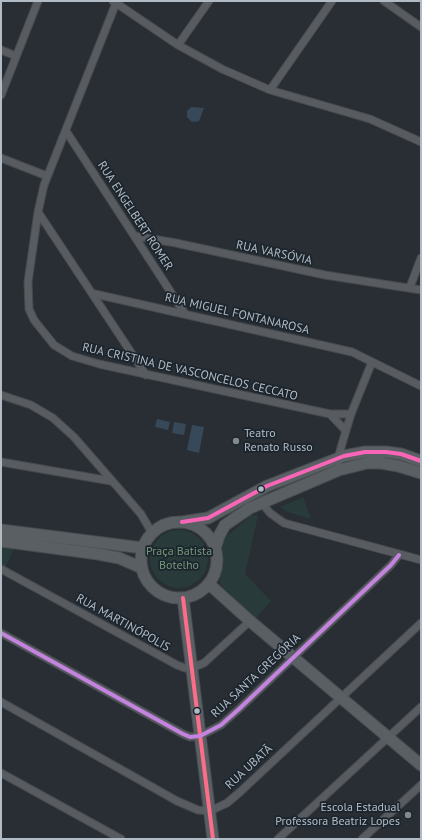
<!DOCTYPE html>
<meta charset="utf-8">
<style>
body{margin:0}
#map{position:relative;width:422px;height:840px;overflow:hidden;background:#282e33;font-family:"PT Sans",sans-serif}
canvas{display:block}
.frame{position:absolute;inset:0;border:2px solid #b2bbc4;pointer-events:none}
</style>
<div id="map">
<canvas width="422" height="840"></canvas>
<div class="frame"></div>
</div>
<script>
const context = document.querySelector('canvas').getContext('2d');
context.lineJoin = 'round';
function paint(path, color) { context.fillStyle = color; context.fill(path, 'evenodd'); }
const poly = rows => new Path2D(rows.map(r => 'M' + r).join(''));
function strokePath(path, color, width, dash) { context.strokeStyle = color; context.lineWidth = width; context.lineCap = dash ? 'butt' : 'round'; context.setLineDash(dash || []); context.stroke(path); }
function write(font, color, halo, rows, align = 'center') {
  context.font = font + ' "PT Sans",sans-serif'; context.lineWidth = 3.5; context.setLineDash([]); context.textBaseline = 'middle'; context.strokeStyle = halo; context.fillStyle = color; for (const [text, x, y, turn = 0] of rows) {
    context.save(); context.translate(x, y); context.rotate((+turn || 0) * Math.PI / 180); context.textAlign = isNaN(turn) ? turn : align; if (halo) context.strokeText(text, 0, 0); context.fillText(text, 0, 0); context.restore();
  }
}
paint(poly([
 [303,497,311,519,288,512,280,507],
 [252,515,258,516,245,574,271,601,255,619,220,584,223,539],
 '150 559a29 29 0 1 1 58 0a29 29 0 1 1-58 0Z',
 [1,545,15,547,5,568,1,566]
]), '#283a39');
paint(poly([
 [191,107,204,108,199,121,192,122,187,117,187,111],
 [157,419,170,422,168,430,155,427],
 [174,422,186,424,184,435,172,433],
 [192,425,204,427,199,453,187,450]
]), '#374959');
const minor = poly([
 [113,1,178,45,222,69,270,90,370,119,421,142],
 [384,1,421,27],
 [116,3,44,185,38,212,28,282,29,309,34,320,54,345,72,356,99,364,330,414,351,414],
 [178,45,209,1],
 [1,50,16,56],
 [270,90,332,1],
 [1,95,38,1],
 [66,131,185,314],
 [1,158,47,176],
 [38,212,146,375],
 [135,236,176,243,325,275,421,290],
 [410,287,421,258],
 [95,294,352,352,421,386],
 [1,395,31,405,53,418,74,437,141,514,152,533],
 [330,414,346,431],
 [1,462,111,481],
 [339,470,338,459,342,444,351,414,372,362],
 [261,502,270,513,284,523,421,560],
 [1,569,177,665,185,668,192,668,204,663,250,621],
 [1,633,183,734,190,737,200,736,221,725,239,709,391,565,399,555],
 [1,702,177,801,198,810,210,811,227,803,240,792,421,623],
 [1,773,121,839],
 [278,839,421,707],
 [362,839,421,785]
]);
const primary = poly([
 [182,522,208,518,267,486,344,456,365,452,386,452,401,454,421,461],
 '141 560a38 38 0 1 1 76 0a38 38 0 1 1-76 0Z',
 [1,530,143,548],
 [1,541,98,554,119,558,142,568],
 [215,549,219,536,225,525,250,508,339,470,367,463,381,463,398,466,421,473],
 [209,584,250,621,421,765],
 [183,598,213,839]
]);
strokePath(minor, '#464a4e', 9);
strokePath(primary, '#464b50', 13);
strokePath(minor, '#585c61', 7);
strokePath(primary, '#5a5f63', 11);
strokePath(poly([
 [182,522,208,518,267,486,344,456,365,452,386,452,401,454,421,461]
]), '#fa66b7', 4);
strokePath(poly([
 [183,598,213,839]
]), '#fb6d88', 4);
strokePath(poly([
 [1,633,183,734,190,737,200,736,221,725,239,709,391,565,399,555]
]), '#c483df', 4);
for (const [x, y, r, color] of [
 [236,441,4,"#828a91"],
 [261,489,3.5,"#b2bbc4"],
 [197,711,3.5,"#b2bbc4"],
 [408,815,4,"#828a91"]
]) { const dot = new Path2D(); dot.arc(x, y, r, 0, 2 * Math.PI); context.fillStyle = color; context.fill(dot); strokePath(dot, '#1c252d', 1.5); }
write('12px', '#b2bbc4', '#1c252d', [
 ["RUA ENGELBERT ROMER",135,216,57],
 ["RUA VARSÓVIA",274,253,12],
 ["RUA MIGUEL FONTANAROSA",237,314,13],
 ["RUA CRISTINA DE VASCONCELOS CECCATO",190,372,13],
 ["RUA MARTINÓPOLIS",123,623,29],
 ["RUA SANTA GREGÓRIA",256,676,-43],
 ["RUA UBATÃ",249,767,-43]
]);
write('12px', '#b2bbc4', '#1c252d', [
 ["Teatro",244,434],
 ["Renato Russo",244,448],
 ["Escola Estadual",400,808,"right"],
 ["Professora Beatriz Lopes",400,822,"right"]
], 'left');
write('12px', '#729777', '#1c252d', [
 ["Praça Batista",179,552],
 ["Botelho",179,566]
]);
</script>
